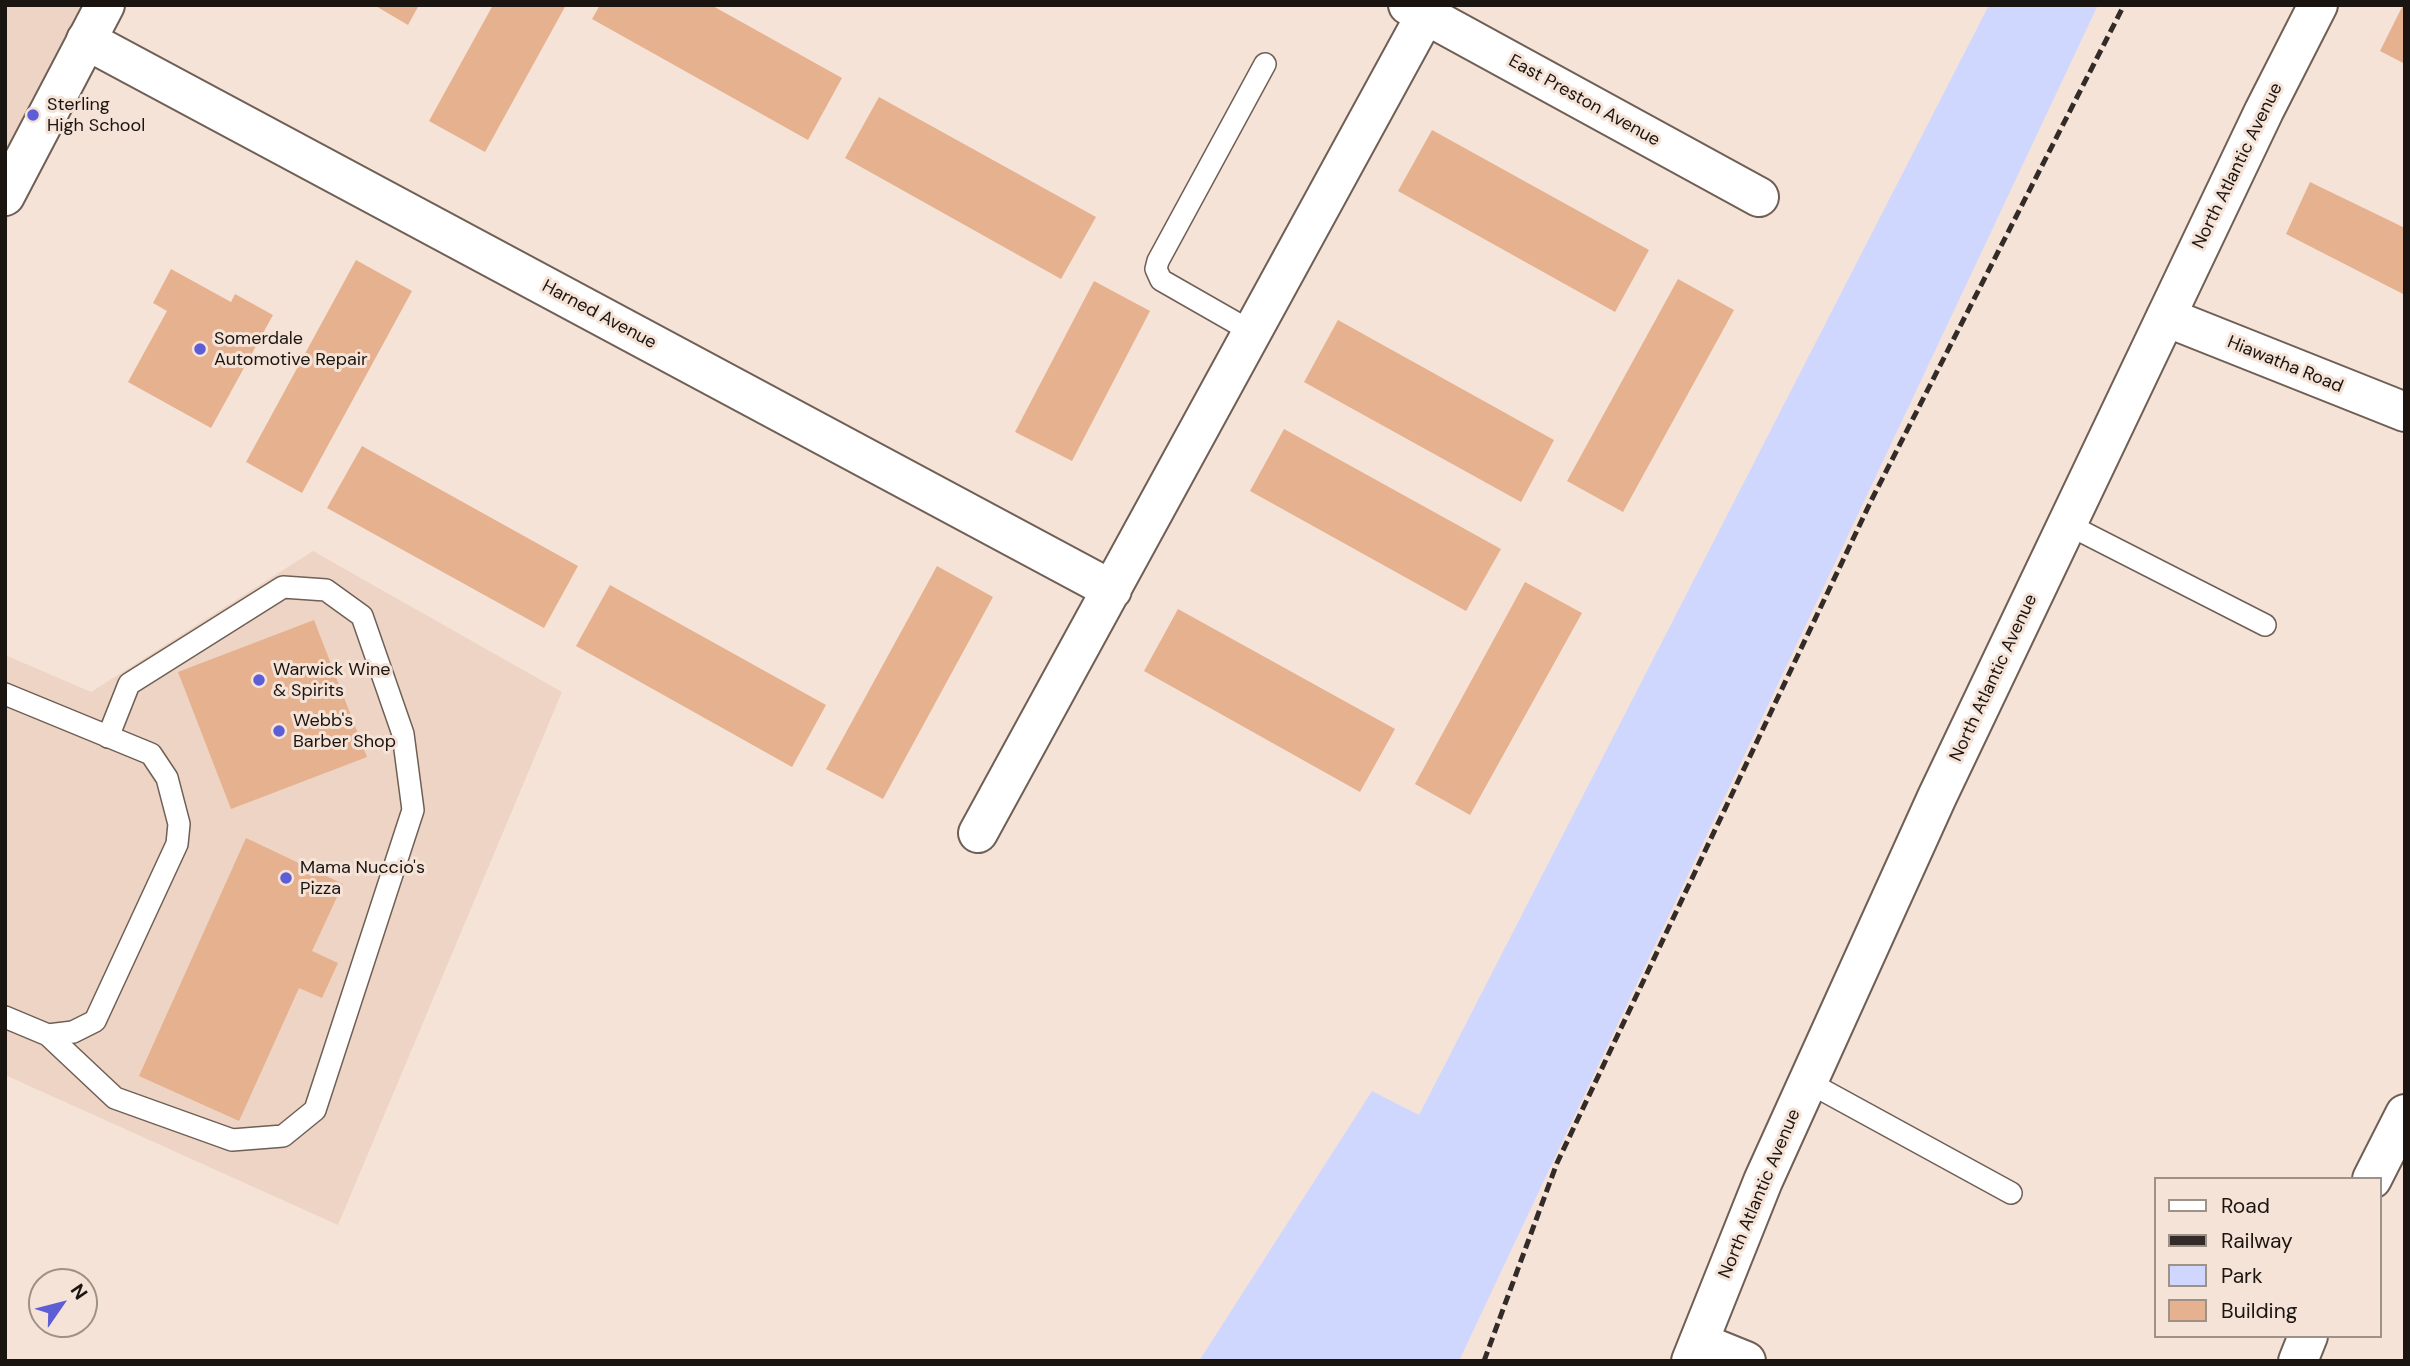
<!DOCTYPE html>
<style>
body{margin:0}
#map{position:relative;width:2410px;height:1366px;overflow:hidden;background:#f6e3d7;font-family:"DM Sans",sans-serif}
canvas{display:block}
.frame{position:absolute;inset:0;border:7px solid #1b1511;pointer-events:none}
.legend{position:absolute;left:2154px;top:1177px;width:228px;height:161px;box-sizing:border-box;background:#f6e3d7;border:2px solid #9e9188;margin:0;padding:9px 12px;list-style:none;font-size:21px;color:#1b1511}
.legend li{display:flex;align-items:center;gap:14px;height:35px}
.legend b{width:35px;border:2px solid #9e9188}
.north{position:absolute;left:28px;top:1268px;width:70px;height:70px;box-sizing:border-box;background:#f6e3d7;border:2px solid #9e9188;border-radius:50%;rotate:55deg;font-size:19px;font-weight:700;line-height:28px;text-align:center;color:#1b1511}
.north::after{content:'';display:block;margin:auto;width:24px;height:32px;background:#5d5ed6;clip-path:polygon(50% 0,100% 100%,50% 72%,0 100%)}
</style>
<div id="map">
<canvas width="2410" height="1366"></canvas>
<div class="frame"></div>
<ul class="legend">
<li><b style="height:9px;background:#fff"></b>Road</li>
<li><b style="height:9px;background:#332b27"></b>Railway</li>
<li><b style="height:19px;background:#d0d7ff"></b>Park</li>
<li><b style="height:19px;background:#e6b18e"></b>Building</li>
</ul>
<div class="north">N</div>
</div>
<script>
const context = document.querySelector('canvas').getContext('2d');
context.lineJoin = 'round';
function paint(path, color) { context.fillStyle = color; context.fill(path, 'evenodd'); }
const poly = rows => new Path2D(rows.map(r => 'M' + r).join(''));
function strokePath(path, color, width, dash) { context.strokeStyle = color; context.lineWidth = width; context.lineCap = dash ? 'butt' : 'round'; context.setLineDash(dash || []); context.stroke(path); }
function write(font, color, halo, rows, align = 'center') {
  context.font = font + ' "DM Sans",sans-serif'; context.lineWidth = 6; context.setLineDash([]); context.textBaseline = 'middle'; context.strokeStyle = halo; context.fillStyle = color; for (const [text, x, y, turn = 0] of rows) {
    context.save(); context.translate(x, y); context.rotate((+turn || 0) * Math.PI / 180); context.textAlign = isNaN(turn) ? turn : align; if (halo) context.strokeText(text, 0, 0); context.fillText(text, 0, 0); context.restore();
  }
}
paint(poly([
 [5,5,117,5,5,225],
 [313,551,562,692,338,1225,5,1075,5,655,91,692]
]), '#eed4c4');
paint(poly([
 [1989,5,2098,5,1459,1361,1199,1361,1372,1091,1419,1115]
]), '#d0d7ff');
paint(poly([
 [374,5,419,5,408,25],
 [493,5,566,5,485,152,429,121],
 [600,5,711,5,842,78,808,140,592,19],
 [2403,5,2405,5,2405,64,2380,51],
 [879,97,1096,217,1061,279,845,158],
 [1432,130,1649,250,1615,312,1398,191],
 [2310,182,2405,228,2405,295,2286,234],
 [356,260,412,291,302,493,246,462],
 [171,269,231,302,235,294,273,315,211,428,128,382,167,311,153,303],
 [1678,279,1734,310,1623,512,1567,481],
 [1094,281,1150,311,1072,461,1015,432],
 [1338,320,1554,440,1521,502,1304,382],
 [1284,429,1501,549,1466,611,1250,491],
 [362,446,578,566,544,628,327,508],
 [937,566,993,597,883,799,826,769],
 [1525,582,1582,613,1470,815,1415,784],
 [610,585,826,705,792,767,576,646],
 [1178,609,1395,729,1360,792,1144,671],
 [314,620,367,757,231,809,178,672],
 [246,838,343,884,312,951,338,963,322,998,299,988,239,1121,139,1076]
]), '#e6b18e');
const lane = poly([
 [1252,332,1161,280,1156,269,1158,261,1265,64],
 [2067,524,2265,625],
 [5,694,151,754,167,778,179,824,177,844,95,1021,73,1032,48,1035,5,1017],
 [48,1035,115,1098,232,1140,283,1136,315,1110,413,810,403,734,362,616,326,590,283,587,129,684,108,737],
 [1808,1082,2011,1193]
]);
const street = poly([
 [1408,5,1759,197],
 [86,40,1112,590],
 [2166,317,2405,412],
 [978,833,1426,14],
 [2372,1179,2405,1114],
 [1699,1342,1746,1361],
 [2298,1361,2308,1336]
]);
const secondary = poly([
 [5,196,105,5],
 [1691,1361,1763,1181,1937,797,2264,111,2318,5]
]);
strokePath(lane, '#6f5f55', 24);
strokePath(street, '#6f5f55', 42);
strokePath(secondary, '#6f5f55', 42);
strokePath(lane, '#fff', 21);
strokePath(street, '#fff', 38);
strokePath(secondary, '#fff', 38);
strokePath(poly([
 [1484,1361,1557,1163,1872,499,2124,5]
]), '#332b27', 5, [10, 5]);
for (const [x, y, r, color] of [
 [33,115,7,"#5d5ed6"],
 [200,349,7,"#5d5ed6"],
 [259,680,7,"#5d5ed6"],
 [279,731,7,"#5d5ed6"],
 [286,878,7,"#5d5ed6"]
]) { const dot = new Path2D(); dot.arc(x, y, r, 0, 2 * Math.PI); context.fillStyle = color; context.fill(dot); strokePath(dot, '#f6e3d7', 2.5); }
write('18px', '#1b1511', '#f6e3d7', [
 ["East Preston Avenue",1584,101,29],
 ["North Atlantic Avenue",2238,166,-64],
 ["Harned Avenue",599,315,28],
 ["Hiawatha Road",2285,365,22],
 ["North Atlantic Avenue",1994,678,-65],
 ["North Atlantic Avenue",1760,1194,-67]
]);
write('18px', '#1b1511', '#f6e3d7', [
 ["Sterling",47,105],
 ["High School",47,126],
 ["Somerdale",214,339],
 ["Automotive Repair",214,360],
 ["Warwick Wine",273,670],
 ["& Spirits",273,691],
 ["Webb's",293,721],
 ["Barber Shop",293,742],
 ["Mama Nuccio's",300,868],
 ["Pizza",300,889]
], 'left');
</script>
